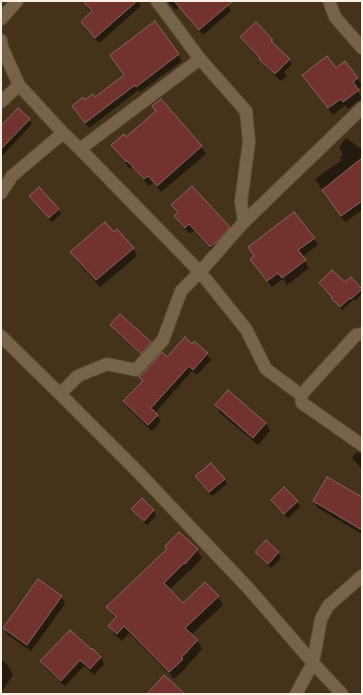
<!DOCTYPE html>
<style>
body{margin:0}
#map{position:relative;width:363px;height:695px;overflow:hidden;background:#45321a;font-family:"Source Sans 3",sans-serif}
canvas{display:block}
.frame{position:absolute;inset:0;border:2px solid #fbefe1;pointer-events:none}
</style>
<div id="map">
<canvas width="363" height="695"></canvas>
<div class="frame"></div>
</div>
<script>
const context = document.querySelector('canvas').getContext('2d');
context.lineJoin = 'round';
function paint(path, color) { context.fillStyle = color; context.fill(path, 'evenodd'); }
const poly = rows => new Path2D(rows.map(r => 'M' + r).join(''));
function strokePath(path, color, width, dash) { context.strokeStyle = color; context.lineWidth = width; context.lineCap = dash ? 'butt' : 'round'; context.setLineDash(dash || []); context.stroke(path); }
paint(poly([
 [81,1,138,1,141,6,99,43,85,28,82,22,92,13],
 [167,1,225,1,231,11,203,35,179,7,176,10],
 [155,23,182,61,140,92,139,90,89,128,76,112,73,106,85,101,95,99,125,75,111,55],
 [241,37,289,59,292,64,284,72,287,76,281,81,263,64,261,60,244,42],
 [345,62,358,79,362,86,357,90,362,98,348,109,346,105,333,115,308,83,303,76,335,69],
 [161,100,202,147,206,154,161,192,153,183,149,186,132,167,130,169,116,152,112,145,126,139,157,112,153,107],
 [29,120,32,124,1,157,1,128],
 [346,138,360,148,362,147,362,203,361,203,362,210,345,222,315,179,342,160,340,157,343,154,339,147],
 [30,196,58,209,61,214,52,222,33,201],
 [173,205,229,228,233,235,215,254,194,231,190,234,180,224,175,216,178,214],
 [114,234,133,248,137,256,100,287,76,260,72,252],
 [314,238,318,245,302,257,309,268,287,285,283,279,272,287,255,266,254,257,249,248],
 [320,283,345,284,359,287,361,291,361,295,356,300,353,300,342,310,334,301,333,297,322,287],
 [111,325,150,343,153,348,144,358,114,330],
 [194,343,207,354,211,360,197,375,192,371,155,413,161,421,152,431,128,408,125,402,143,383,140,377,167,359,192,345],
 [228,391,266,423,270,431,258,445,220,413,216,405],
 [357,452,362,454,362,469,352,458],
 [196,477,224,479,227,484,212,496,199,482],
 [362,498,362,534,318,508,314,501],
 [142,499,154,511,156,516,147,525,136,514,133,509],
 [272,500,297,502,300,507,288,518,275,505],
 [179,533,197,550,202,558,190,571,189,571,169,590,183,604,205,583,218,597,223,605,191,635,198,641,202,649,186,667,186,668,174,679,169,673,183,660,183,657,167,672,129,633,122,641,114,634,109,626,116,619,112,615,108,607,168,549],
 [266,542,279,553,281,558,271,568,259,557,256,552],
 [61,596,65,604,31,651,8,635,4,628],
 [91,650,101,657,104,664,94,675,84,666,65,686,45,668,41,662],
 [1,659,8,666,13,675,1,693]
]), '#0007');
const building = poly([
 [82,1,137,1,95,38,81,22,92,11,82,1],
 [174,1,233,1,199,30,174,1],
 [155,21,179,54,136,87,135,85,85,123,72,106,83,97,85,100,93,94,95,97,124,75,110,55,155,21],
 [256,22,273,40,271,41,290,59,275,74,259,59,260,58,240,37,256,22],
 [327,56,336,68,345,61,358,78,353,82,359,90,343,102,341,99,328,108,302,75,327,56],
 [161,99,202,146,157,186,148,176,144,179,127,161,126,162,111,145,124,134,126,137,156,111,152,106,161,99],
 [18,108,30,119,1,149,1,126,18,108],
 [362,158,362,201,341,216,322,190,362,158],
 [192,186,230,227,218,241,210,247,189,224,185,228,174,216,178,212,171,205,192,186],
 [39,187,59,209,49,218,29,196,39,187],
 [294,212,315,238,298,250,306,260,282,278,278,273,267,281,250,259,254,256,248,247,294,212],
 [105,222,114,232,117,229,134,248,96,280,70,252,105,222],
 [332,270,345,282,351,277,362,289,351,299,350,298,340,307,331,298,332,297,319,283,332,270],
 [120,314,151,342,141,354,110,325,120,314],
 [185,337,192,344,194,341,208,353,193,370,189,366,151,408,158,415,148,425,123,401,143,381,139,377,142,375,162,352,167,357,185,337],
 [228,390,266,423,253,438,215,405,228,390],
 [211,463,225,479,209,492,195,476,211,463],
 [327,477,362,497,362,530,313,501,327,477],
 [284,487,298,501,284,514,271,500,284,487],
 [142,498,154,510,144,521,131,509,142,498],
 [179,532,198,549,185,564,184,563,164,583,183,603,205,582,219,596,185,628,198,640,181,658,183,659,169,672,124,626,117,634,108,626,116,617,106,607,167,549,165,546,179,532],
 [266,540,279,552,268,564,255,552,266,540],
 [38,579,62,596,27,645,3,628,38,579],
 [70,630,91,649,92,648,101,657,90,669,80,660,61,681,40,661,70,630],
 [164,675,185,694,147,694,164,675]
]);
paint(building, '#72322d');
strokePath(building, '#8a6763', 1);
const minor = poly([
 [157,1,200,59],
 [329,1,335,17,362,48],
 [1,19,17,1],
 [1,40,2,47,19,85,63,133,80,149,200,272,246,329,266,369,301,395,302,403,362,445],
 [1,102,19,85],
 [80,149,200,59,246,111,249,142,241,202,244,222],
 [1,193,12,176,63,133],
 [1,336,60,394,139,473,250,590,313,663,342,694],
 [60,394,78,376,107,364,136,370,163,340,181,291,200,272,244,222,362,108],
 [301,395,356,335,362,334],
 [296,694,313,663,321,619,328,606,362,576]
]);
strokePath(minor, '#5c4d38', 14);
strokePath(minor, '#776349', 12);
</script>
